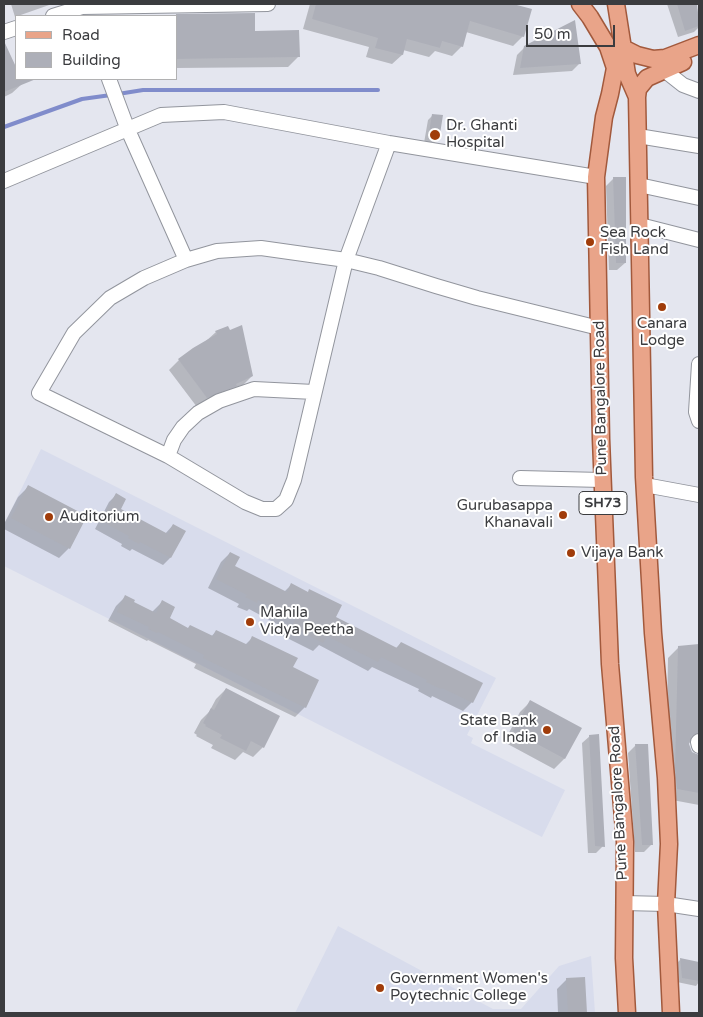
<!DOCTYPE html>
<style>
body{margin:0}
#map{position:relative;width:703px;height:1017px;overflow:hidden;background:#e4e6ef;font-family:"Varela Round",sans-serif}
canvas{display:block}
.frame{position:absolute;inset:0;border:5px solid #3b3c3f;pointer-events:none}
.legend{position:absolute;left:15px;top:15px;width:162px;height:65px;box-sizing:border-box;background:#fff;border:1px solid #b1b1b2;margin:0;padding:6px 9px;list-style:none;font-size:15px;color:#3b3c3f}
.legend li{display:flex;align-items:center;gap:10px;height:25px}
.legend b{width:25px;border:1px solid #b1b1b2}
.scale{position:absolute;left:526px;top:25px;width:89px;height:22px;box-sizing:border-box;border:2px solid #3b3c3f;border-top:0;padding-left:6px;font-size:15px;line-height:18px;white-space:nowrap;color:#3b3c3f;-webkit-text-stroke:4px #fff;paint-order:stroke}
</style>
<div id="map">
<canvas width="703" height="1017"></canvas>
<div class="frame"></div>
<ul class="legend">
<li><b style="height:6px;background:#e9a489"></b>Road</li>
<li><b style="height:14px;background:#adafb8"></b>Building</li>
</ul>
<div class="scale">50 m</div>
</div>
<script>
const context = document.querySelector('canvas').getContext('2d');
context.lineJoin = 'round';
function paint(path, color) { context.fillStyle = color; context.fill(path, 'evenodd'); }
const poly = rows => new Path2D(rows.map(r => 'M' + r).join(''));
function strokePath(path, color, width, dash) { context.strokeStyle = color; context.lineWidth = width; context.lineCap = dash ? 'butt' : 'round'; context.setLineDash(dash || []); context.stroke(path); }
function write(font, color, halo, rows, align = 'center') {
  context.font = font + ' "Varela Round",sans-serif'; context.lineWidth = 4; context.setLineDash([]); context.textBaseline = 'middle'; context.strokeStyle = halo; context.fillStyle = color; for (const [text, x, y, turn = 0] of rows) {
    context.save(); context.translate(x, y); context.rotate((+turn || 0) * Math.PI / 180); context.textAlign = isNaN(turn) ? turn : align; if (halo) context.strokeText(text, 0, 0); context.fillText(text, 0, 0); context.restore();
  }
}
paint(poly([
 [41,449,496,678,467,735,473,738,471,743,565,790,542,837,4,566,4,524],
 [338,926,493,1009,521,1009,559,966,591,956,595,1013,295,1013]
]), '#d8dcec');
paint(poly([
 [11,4,52,4,15,17],
 [310,4,507,4,530,10,523,36,513,46,466,32,462,46,452,56,435,51,429,57,403,50,402,55,392,64,366,57,369,47,303,29],
 [667,4,696,4,699,17,699,27,694,32,678,37],
 [253,14,254,32,298,57,288,67,176,68,176,16,166,16],
 [4,42,16,70,16,79,20,79,22,84,12,93,4,97],
 [525,47,580,63,572,71,513,75,517,55],
 [433,115,438,140,433,144,424,143,428,120],
 [614,178,625,263,617,270,609,270,606,186],
 [216,332,252,376,242,386,197,407,169,370,179,360,206,341],
 [28,487,69,548,59,558,4,529,4,524,18,497],
 [116,495,119,510,165,534,173,525,184,531,170,558,163,565,132,549,130,551,121,546,122,544,95,529,109,502],
 [230,553,233,566,284,592,291,585,334,617,395,649,401,643,472,702,463,711,432,696,431,698,418,691,419,689,372,667,368,671,319,645,313,651,283,636,286,629,249,609,247,611,237,607,239,604,208,588,221,562],
 [125,597,132,602,152,612,162,602,168,619,188,629,211,637,216,631,245,645,252,638,292,668,305,707,295,717,194,668,196,664,148,640,147,641,108,621,116,606],
 [699,646,699,805,667,799,666,779,668,658,679,647],
 [687,742,695,744,698,750,698,755,692,753],
 [226,689,263,747,253,757,243,752,235,760,211,748,213,745,196,736,197,735,194,733,201,720,209,712,216,699],
 [530,702,580,729,564,759,554,769,504,742,520,712],
 [590,736,603,846,596,853,588,853,582,743],
 [636,745,652,844,644,852,635,852,628,753],
 [681,959,699,964,699,982,696,986,677,982,676,964],
 [584,978,586,1013,558,1013,557,989,567,979]
]), '#0003');
strokePath(poly([
 [118,94,143,90,378,90],
 [4,127,82,99,111,95]
]), '#808ccb', 4);
paint(poly([
 [316,4,513,4,532,9,524,37,470,21,463,47,442,41,440,48,407,39,403,55,375,48,378,38,312,19],
 [677,4,697,4,699,26,685,31],
 [255,13,255,31,299,30,300,57,176,59,176,14],
 [575,20,581,64,520,68,524,46],
 [4,41,16,67,16,79,36,79,4,92],
 [432,114,443,115,439,140,428,139],
 [613,177,626,177,626,263,616,263],
 [242,325,253,376,236,384,237,386,207,398,178,359,193,348,217,334,215,331,228,326,230,330],
 [28,485,87,516,70,549,11,518],
 [116,493,126,499,121,509,168,534,173,524,186,531,171,558,140,542,139,544,128,538,129,536,101,521],
 [230,552,240,557,235,566,287,592,291,583,308,592,309,589,342,605,336,617,397,648,401,642,483,683,473,703,442,688,441,689,426,682,427,680,381,657,378,662,327,636,323,643,291,627,295,619,258,600,257,603,245,597,247,595,216,579],
 [125,595,135,600,134,602,156,613,162,600,175,607,170,618,188,628,190,625,213,636,216,630,248,645,252,636,298,658,293,667,319,680,306,708,203,658,204,655,158,632,157,633,148,629,149,627,117,612],
 [699,644,699,732,692,736,689,744,692,752,699,755,699,793,677,789,675,768,678,646],
 [226,688,280,716,264,748,251,741,246,751,220,738,222,735,205,726,206,725,203,723,211,708,214,710],
 [530,700,582,728,565,759,513,731],
 [599,734,605,847,595,846,589,735],
 [635,744,648,744,653,845,642,845],
 [680,958,699,962,699,981,682,978],
 [585,977,587,1013,568,1013,566,978]
]), '#adafb8');
const minor = poly([
 [53,16,82,7,268,4],
 [4,32,16,28],
 [664,70,683,85,699,91],
 [109,79,128,130,186,260],
 [638,136,699,146],
 [389,143,346,260,294,480,286,500,276,509,262,509,245,502,168,456,39,393,74,333,110,298,144,278,186,260,217,251,261,248,346,260,379,268,436,286,477,298,599,328],
 [4,181,161,115,224,112,389,143,596,177],
 [639,185,699,198],
 [640,225,699,240],
 [699,364,696,412,699,421],
 [168,456,174,440,183,427,198,413,219,401,254,389,314,392],
 [520,478,602,480],
 [645,485,699,495],
 [699,741,698,742,699,746],
 [624,903,666,904,699,909]
]);
const major = poly([
 [580,4,590,17,608,47,615,68,610,94,604,117,596,177,601,439,610,664,625,842,624,958,627,1013],
 [616,4,627,74,637,97,644,477,653,633,666,778,669,844,666,904,671,1013],
 [623,48,637,55,653,59,665,58,699,45],
 [637,97,638,89,647,78,683,62]
]);
strokePath(minor, '#92959d', 16);
strokePath(major, '#a2593c', 19);
strokePath(minor, '#fff', 14);
strokePath(major, '#e9a489', 16);
for (const [x, y, r, color] of [
 [435,135,6,"#a03c0a"],
 [590,242,5,"#a03c0a"],
 [662,307,5,"#a03c0a"],
 [563,515,5,"#a03c0a"],
 [49,517,5,"#a03c0a"],
 [571,553,5,"#a03c0a"],
 [250,622,5,"#a03c0a"],
 [547,730,5,"#a03c0a"],
 [380,988,5,"#a03c0a"]
]) { const dot = new Path2D(); dot.arc(x, y, r, 0, 2 * Math.PI); context.fillStyle = color; context.fill(dot); strokePath(dot, '#fff', 2); }
for (const [x, y, w] of [
 [603,503,48]
]) { const box = new Path2D(); box.roundRect(x - w / 2, y - 11.5, w, 23, 4); context.fillStyle = '#fff'; context.fill(box); strokePath(box, '#3b3c3f', 1); }
write('bold 14px', '#3b3c3f', null, [
 ["SH73",603,503]
]);
write('15px', '#3b3c3f', '#fff', [
 ["Dr. Ghanti",446,126],
 ["Hospital",446,143],
 ["Sea Rock",600,233],
 ["Fish Land",600,250],
 ["Canara",662,324,"center"],
 ["Lodge",662,341,"center"],
 ["Gurubasappa",553,506,"right"],
 ["Khanavali",553,523,"right"],
 ["Auditorium",59,517],
 ["Vijaya Bank",581,553],
 ["Mahila",260,613],
 ["Vidya Peetha",260,630],
 ["State Bank",537,721,"right"],
 ["of India",537,738,"right"],
 ["Government Women's",390,979],
 ["Poytechnic College",390,996]
], 'left');
write('15px', '#3b3c3f', '#fff', [
 ["Pune Bangalore Road",601,398,-91],
 ["Pune Bangalore Road",619,803,-93]
]);
</script>
